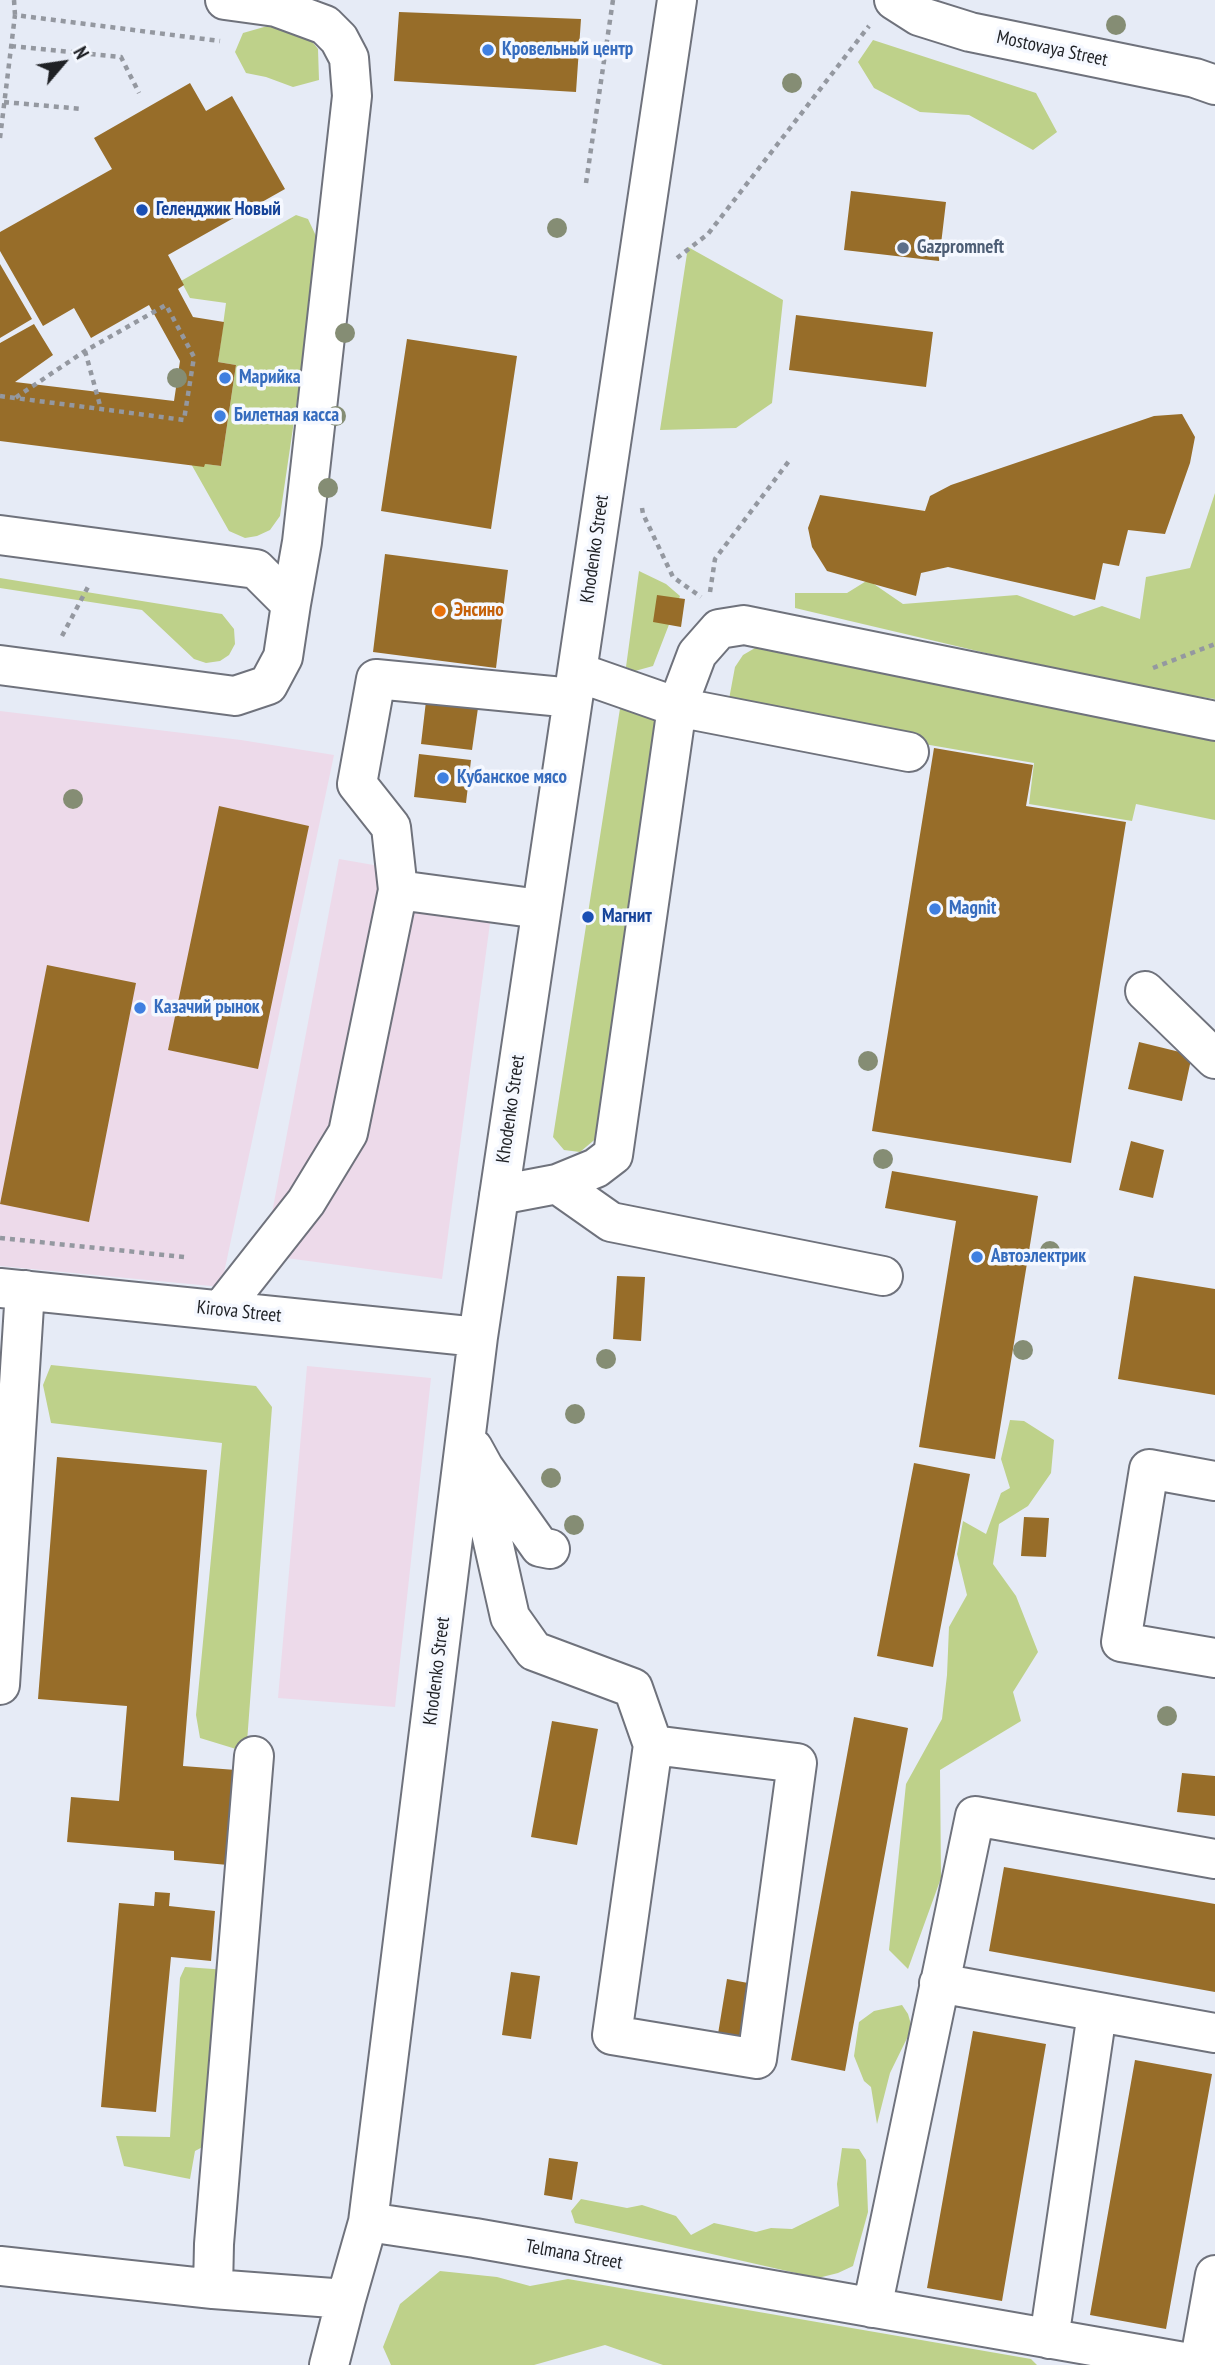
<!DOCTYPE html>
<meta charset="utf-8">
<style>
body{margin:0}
#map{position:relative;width:1215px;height:2365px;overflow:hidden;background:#e6ebf6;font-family:"PT Sans Narrow",sans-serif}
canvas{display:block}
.north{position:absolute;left:28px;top:28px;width:70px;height:70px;-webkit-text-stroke:5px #f5f8ff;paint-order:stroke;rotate:61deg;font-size:19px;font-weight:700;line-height:28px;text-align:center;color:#1f2125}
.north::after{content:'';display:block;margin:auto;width:24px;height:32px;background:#1f2125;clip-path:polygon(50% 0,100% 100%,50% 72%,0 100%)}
</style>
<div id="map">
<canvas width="1215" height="2365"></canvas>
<div class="north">N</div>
</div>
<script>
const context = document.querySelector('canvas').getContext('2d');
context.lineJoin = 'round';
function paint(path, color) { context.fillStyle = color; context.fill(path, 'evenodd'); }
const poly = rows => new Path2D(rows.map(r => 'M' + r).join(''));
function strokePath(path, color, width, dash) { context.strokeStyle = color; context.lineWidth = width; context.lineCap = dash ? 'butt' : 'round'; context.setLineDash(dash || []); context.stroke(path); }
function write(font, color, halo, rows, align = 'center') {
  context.font = font + ' "PT Sans Narrow",sans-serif'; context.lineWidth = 7; context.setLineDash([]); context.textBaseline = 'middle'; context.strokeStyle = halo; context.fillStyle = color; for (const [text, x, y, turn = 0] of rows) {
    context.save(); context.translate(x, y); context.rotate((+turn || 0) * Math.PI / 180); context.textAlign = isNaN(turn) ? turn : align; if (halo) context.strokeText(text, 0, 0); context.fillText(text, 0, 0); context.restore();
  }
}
paint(poly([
 [0,711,241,740,334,755,221,1287,0,1266],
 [339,859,495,886,442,1279,264,1255],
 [307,1366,431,1378,395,1707,278,1698]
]), '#eddaea');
paint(poly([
 [271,25,307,35,318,49,319,80,293,87,266,77,246,73,235,52,243,33],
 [873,40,1036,93,1057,132,1033,150,969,115,920,112,874,88,858,62],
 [296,215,308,219,316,236,317,265,280,516,270,530,257,536,245,538,229,531,190,462,221,466,236,365,218,362,226,303,190,298,181,281],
 [688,247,783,300,772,403,736,428,660,430],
 [1215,493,1215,699,1130,687,795,608,795,593,847,593,868,580,903,604,1017,595,1074,616,1102,606,1140,619,1146,577,1190,568],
 [639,571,666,584,680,596,653,666,635,671,626,667],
 [0,578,222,614,234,629,235,644,229,655,220,661,206,663,194,659,142,610,0,588],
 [775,646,1215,737,1215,820,1136,804,1132,821,1029,804,1034,763,727,710,735,667,743,655,755,648],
 [621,702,660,715,599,1136,580,1152,564,1150,553,1137],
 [51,1365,256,1386,272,1407,247,1742,236,1749,200,1738,196,1715,222,1443,51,1423,43,1385],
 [1010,1420,1024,1421,1054,1440,1051,1473,1028,1506,999,1524,993,1564,1016,1596,1038,1652,1013,1692,1021,1721,940,1770,941,1878,908,1969,889,1950,906,1784,942,1719,947,1675,949,1627,967,1595,957,1554,963,1521,986,1534,1001,1493,1010,1488,1001,1459],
 [185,1967,227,1970,214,2141,195,2151,190,2179,124,2166,116,2136,170,2137,180,1978],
 [902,2005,908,2014,912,2028,890,2073,877,2124,871,2087,864,2081,854,2056,859,2022,874,2011],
 [842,2148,859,2149,866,2160,868,2212,853,2266,838,2273,818,2278,575,2223,571,2211,581,2199,627,2208,642,2205,676,2216,691,2235,714,2223,756,2232,771,2228,792,2229,839,2206,837,2184],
 [440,2271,497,2277,530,2286,568,2279,1031,2359,1037,2365,663,2365,605,2345,534,2365,391,2365,383,2347,400,2304]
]), '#bed18a');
paint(poly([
 [399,12,581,19,576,92,394,81],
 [190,83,206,111,232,96,285,189,168,255,184,285,178,289,193,317,224,322,218,362,236,365,221,466,205,464,204,467,0,441,0,343,34,324,53,355,15,382,174,401,180,361,149,305,91,338,74,308,43,326,0,251,0,232,112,169,94,138],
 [851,191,946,202,939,261,844,250],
 [0,264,32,319,0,338],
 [796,315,933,332,926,387,789,370],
 [407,339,517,356,491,529,381,511],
 [1182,414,1195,437,1190,463,1165,534,1128,530,1119,566,1103,563,1095,600,948,567,921,573,916,596,827,571,812,547,808,528,820,495,925,511,930,496,951,485,1154,416],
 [385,554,508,570,496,668,373,652],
 [657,595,685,599,681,627,653,622],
 [426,701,478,708,472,750,421,744],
 [934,748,1033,765,1026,806,1126,822,1071,1163,872,1131],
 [419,754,471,760,466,803,414,797],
 [219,806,309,826,258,1069,168,1050],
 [47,965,136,983,89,1222,0,1204],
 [1139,1042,1192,1055,1182,1101,1128,1089],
 [1131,1141,1164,1150,1153,1198,1119,1190],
 [892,1171,1038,1196,995,1459,919,1447,956,1221,885,1208],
 [617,1276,645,1277,641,1341,613,1339],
 [1134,1276,1215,1289,1215,1395,1118,1379],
 [57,1457,207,1470,183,1766,236,1770,228,1865,174,1860,174,1851,67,1842,71,1797,119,1801,127,1706,38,1699],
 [914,1463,970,1474,933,1667,877,1656],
 [1024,1517,1049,1518,1046,1557,1021,1556],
 [854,1717,908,1728,845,2071,791,2060],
 [552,1721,598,1729,577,1845,531,1837],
 [1182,1773,1215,1776,1215,1816,1177,1812],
 [1004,1867,1215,1904,1215,1992,989,1951],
 [155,1892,170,1893,169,1906,215,1911,211,1961,171,1957,156,2112,101,2107,119,1903,154,1906],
 [511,1972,540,1976,531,2039,502,2035],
 [727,1979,748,1983,740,2037,718,2034],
 [973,2031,1046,2044,1002,2301,927,2288],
 [1135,2060,1212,2074,1166,2329,1090,2315],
 [549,2158,578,2162,572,2200,544,2195]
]), '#976d29');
const minor = poly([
 [225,0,276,7,325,25,339,39,349,58,352,96,302,542,291,604],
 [894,0,919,16,970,32,1195,78,1215,85],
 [0,535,256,569,291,604,283,657,268,685,235,696,0,665],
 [577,672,677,707,909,752],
 [540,909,398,890,391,827,357,784,376,679,573,698],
 [1145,991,1215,1059],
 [557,1184,611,1222,883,1276],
 [499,1195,557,1184,596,1168,613,1155,677,707,697,654,719,629,744,625,1215,721],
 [0,1288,478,1337],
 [221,1310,306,1202,348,1133,398,890],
 [473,1448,484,1468,487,1515,510,1617,534,1651,633,1688,653,1745,612,2035,757,2059,797,1763,653,1745],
 [484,1468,540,1547,550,1549],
 [1215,1481,1149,1469,1121,1642,1215,1658],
 [0,1685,25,1290],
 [939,1983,1215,2033],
 [368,2222,475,2238,1201,2365],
 [0,2266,213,2289,346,2299,368,2222,478,1337,677,0],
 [213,2289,214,2244,254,1756],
 [872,2308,975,1816,1215,1859],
 [1049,2339,1097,2013],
 [329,2365,346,2299],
 [1199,2365,1215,2275]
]);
strokePath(minor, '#6f727c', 42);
strokePath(poly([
 [14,0,15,15],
 [11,46,121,57,139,93],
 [4,102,82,109],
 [0,138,15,15,220,41],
 [586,183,613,0],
 [677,258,708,234,869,26],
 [85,351,101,409],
 [0,396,15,398,101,409,184,420,194,357,166,305,85,351,15,398],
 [642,508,643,514,673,577,701,597],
 [710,592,715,559,789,461],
 [62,636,89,585],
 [1153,668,1215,644],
 [0,1238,184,1257]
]), '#9498a0', 4.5, [5, 5]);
strokePath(minor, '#fff', 38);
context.fillStyle = '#858d74';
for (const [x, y] of [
 [1116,25],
 [792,83],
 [557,228],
 [345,333],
 [177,378],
 [336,416],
 [328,488],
 [73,799],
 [868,1061],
 [883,1159],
 [1050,1251],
 [1023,1350],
 [606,1359],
 [575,1414],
 [551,1478],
 [574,1525],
 [1167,1716]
]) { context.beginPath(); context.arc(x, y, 10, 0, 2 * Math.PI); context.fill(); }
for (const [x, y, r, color] of [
 [488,50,7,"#3f7fe0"],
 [142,210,7,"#1a4fb4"],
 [903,248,7,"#5c6f8a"],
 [225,378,7,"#3f7fe0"],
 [220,416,7,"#3f7fe0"],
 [440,611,7,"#e8710a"],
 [443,778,7,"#3f7fe0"],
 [935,909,7,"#3f7fe0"],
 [588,917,7,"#1a4fb4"],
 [140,1008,7,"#3f7fe0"],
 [977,1257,7,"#3f7fe0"]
]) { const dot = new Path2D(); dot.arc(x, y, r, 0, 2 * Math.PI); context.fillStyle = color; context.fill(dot); strokePath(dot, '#f5f8ff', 2.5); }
write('19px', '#1f2125', '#f5f8ff', [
 ["Mostovaya Street",1052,49,12],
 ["Khodenko Street",595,549,-82],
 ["Khodenko Street",511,1109,-82],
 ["Kirova Street",239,1312,6],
 ["Khodenko Street",437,1671,-83],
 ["Telmana Street",574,2255,10]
]);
write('bold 19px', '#366cbe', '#f5f8ff', [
 ["Кровельный центр",502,50],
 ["Марийка",239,378],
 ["Билетная касса",234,416],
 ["Кубанское мясо",457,778],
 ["Magnit",949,909],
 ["Казачий рынок",154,1008],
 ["Автоэлектрик",991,1257]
], 'left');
write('bold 19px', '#164399', '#f5f8ff', [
 ["Геленджик Новый",156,210],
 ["Магнит",602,917]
], 'left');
write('bold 19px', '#4e5e75', '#f5f8ff', [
 ["Gazpromneft",917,248]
], 'left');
write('bold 19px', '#c56008', '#f5f8ff', [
 ["Энсино",454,611]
], 'left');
</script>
